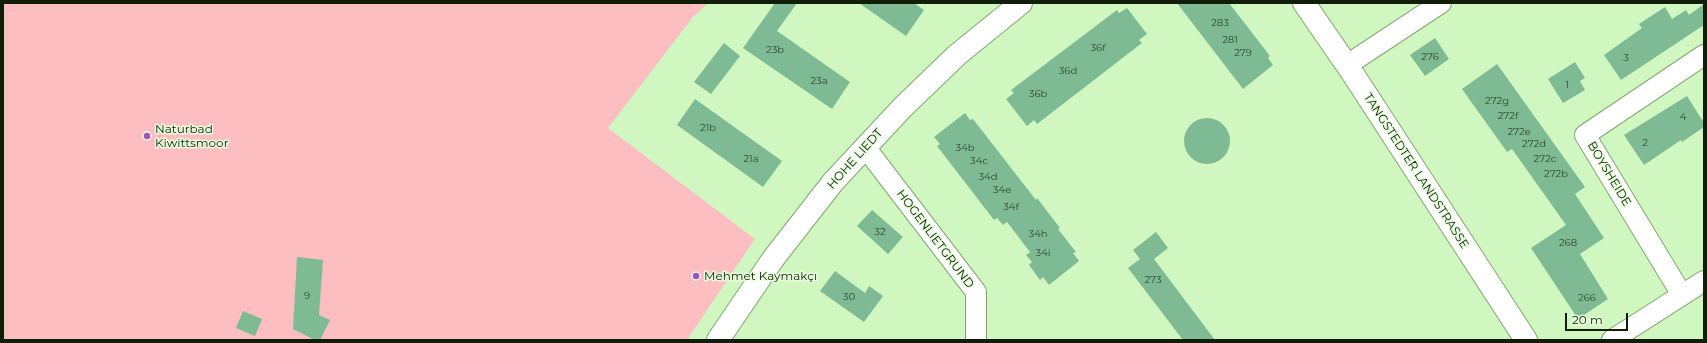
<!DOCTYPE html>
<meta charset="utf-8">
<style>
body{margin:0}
#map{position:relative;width:1707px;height:343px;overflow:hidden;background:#d0f7c0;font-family:Montserrat,sans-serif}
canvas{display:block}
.frame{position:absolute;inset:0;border:4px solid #101d09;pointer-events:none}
.scale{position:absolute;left:1565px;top:313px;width:63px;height:18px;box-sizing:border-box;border:2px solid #101d09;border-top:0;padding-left:5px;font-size:12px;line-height:14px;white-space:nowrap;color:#101d09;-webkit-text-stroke:3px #e8ffde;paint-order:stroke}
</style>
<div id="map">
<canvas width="1707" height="343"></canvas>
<div class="frame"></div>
<div class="scale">20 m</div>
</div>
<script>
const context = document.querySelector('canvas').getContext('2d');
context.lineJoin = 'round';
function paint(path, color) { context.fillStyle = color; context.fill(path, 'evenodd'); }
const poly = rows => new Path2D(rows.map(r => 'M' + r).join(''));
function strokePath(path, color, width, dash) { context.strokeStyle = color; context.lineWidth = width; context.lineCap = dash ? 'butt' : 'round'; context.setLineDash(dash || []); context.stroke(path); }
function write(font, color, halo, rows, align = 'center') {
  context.font = font + ' Montserrat,sans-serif'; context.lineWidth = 3; context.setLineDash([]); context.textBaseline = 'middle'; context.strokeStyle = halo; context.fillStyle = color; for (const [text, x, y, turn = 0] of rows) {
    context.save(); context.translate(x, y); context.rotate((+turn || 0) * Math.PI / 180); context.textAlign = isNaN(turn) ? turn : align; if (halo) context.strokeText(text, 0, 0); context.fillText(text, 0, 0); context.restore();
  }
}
paint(poly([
 [3,3,708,3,693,17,608,128,755,239,687,340,3,340]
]), '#fcbec1');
paint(poly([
 [775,3,797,3,777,31,850,82,832,109,743,48],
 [859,3,914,3,924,10,906,36],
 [1177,3,1229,3,1270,56,1268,58,1273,65,1243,89],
 [1704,4,1704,25,1621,80,1604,55,1642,28,1639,24,1665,7,1672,19,1686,10,1689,15],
 [1127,8,1147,34,1139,40,1142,43,1037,124,1034,120,1027,126,1006,99,1014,93,1011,90,1117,10,1119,13],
 [1435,38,1449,59,1425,76,1410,55],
 [724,43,740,56,711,94,694,82],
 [1575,62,1585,78,1580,81,1585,90,1563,103,1548,79],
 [1497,64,1585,187,1575,194,1604,238,1580,254,1608,299,1578,319,1531,248,1566,225,1512,149,1507,152,1462,89],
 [1687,96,1704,123,1704,127,1682,142,1681,140,1644,165,1624,135],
 [695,99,782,161,763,187,677,125],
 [965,113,970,120,973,119,1036,200,1037,198,1060,228,1058,229,1076,252,1073,253,1079,261,1049,285,1043,277,1040,280,1029,265,1032,262,1026,255,1030,252,1007,222,1003,225,997,218,994,220,937,146,940,144,934,137],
 '1184 141a23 23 0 1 1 46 0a23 23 0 1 1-46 0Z',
 [872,210,903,237,888,254,857,226],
 [1156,232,1168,248,1154,259,1215,340,1183,340,1128,268,1140,259,1133,250],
 [297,257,323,260,319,315,330,320,320,340,315,340,293,329],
 [835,271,865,293,869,286,883,296,864,322,820,291],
 [243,311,262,319,255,336,236,328]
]), '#7ebb95');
const minor = poly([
 [1347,65,1441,3],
 [865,147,976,292,976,340],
 [1682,295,1585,135,1704,55],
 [1612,340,1704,281]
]);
const tertiary = poly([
 [1304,3,1353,74,1526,340],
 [718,340,773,259,833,182,903,107,957,55,1021,3]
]);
strokePath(minor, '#82a672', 22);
strokePath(tertiary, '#82a672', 24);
strokePath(minor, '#fff', 20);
strokePath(tertiary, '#fff', 22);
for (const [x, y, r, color] of [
 [147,136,4,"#a351c1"],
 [696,276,4,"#a351c1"]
]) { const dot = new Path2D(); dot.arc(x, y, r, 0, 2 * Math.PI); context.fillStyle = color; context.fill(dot); strokePath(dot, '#e8ffde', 1.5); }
write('10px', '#2c442c', null, [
 ["283",1220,23],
 ["281",1230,40],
 ["36f",1098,48],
 ["23b",775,50],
 ["279",1243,53],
 ["276",1430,57],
 ["3",1626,58],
 ["36d",1068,71],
 ["23a",819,81],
 ["1",1567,85],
 ["36b",1038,94],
 ["272g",1497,101],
 ["272f",1508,116],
 ["4",1683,117],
 ["21b",708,128],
 ["272e",1519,132],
 ["2",1645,143],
 ["272d",1534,144],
 ["34b",965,148],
 ["21a",751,159],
 ["272c",1545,159],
 ["34c",979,161],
 ["272b",1556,174],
 ["34d",988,177],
 ["34e",1002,190],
 ["34f",1011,207],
 ["32",880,232],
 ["34h",1038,234],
 ["268",1568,243],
 ["34i",1043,253],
 ["273",1153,280],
 ["9",307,296],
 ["30",849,297],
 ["266",1587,298]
]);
write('12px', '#101d09', '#e8ffde', [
 ["Naturbad",155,129],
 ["Kiwittsmoor",155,143],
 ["Mehmet Kaymakçı",704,276]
], 'left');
write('12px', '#101d09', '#e8ffde', [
 ["HOHE LIEDT",855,159,-48],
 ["TANGSTEDTER LANDSTRASSE",1416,171,57],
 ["BOYSHEIDE",1609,174,59],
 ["HOGENLIETGRUND",935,239,53]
]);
</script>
